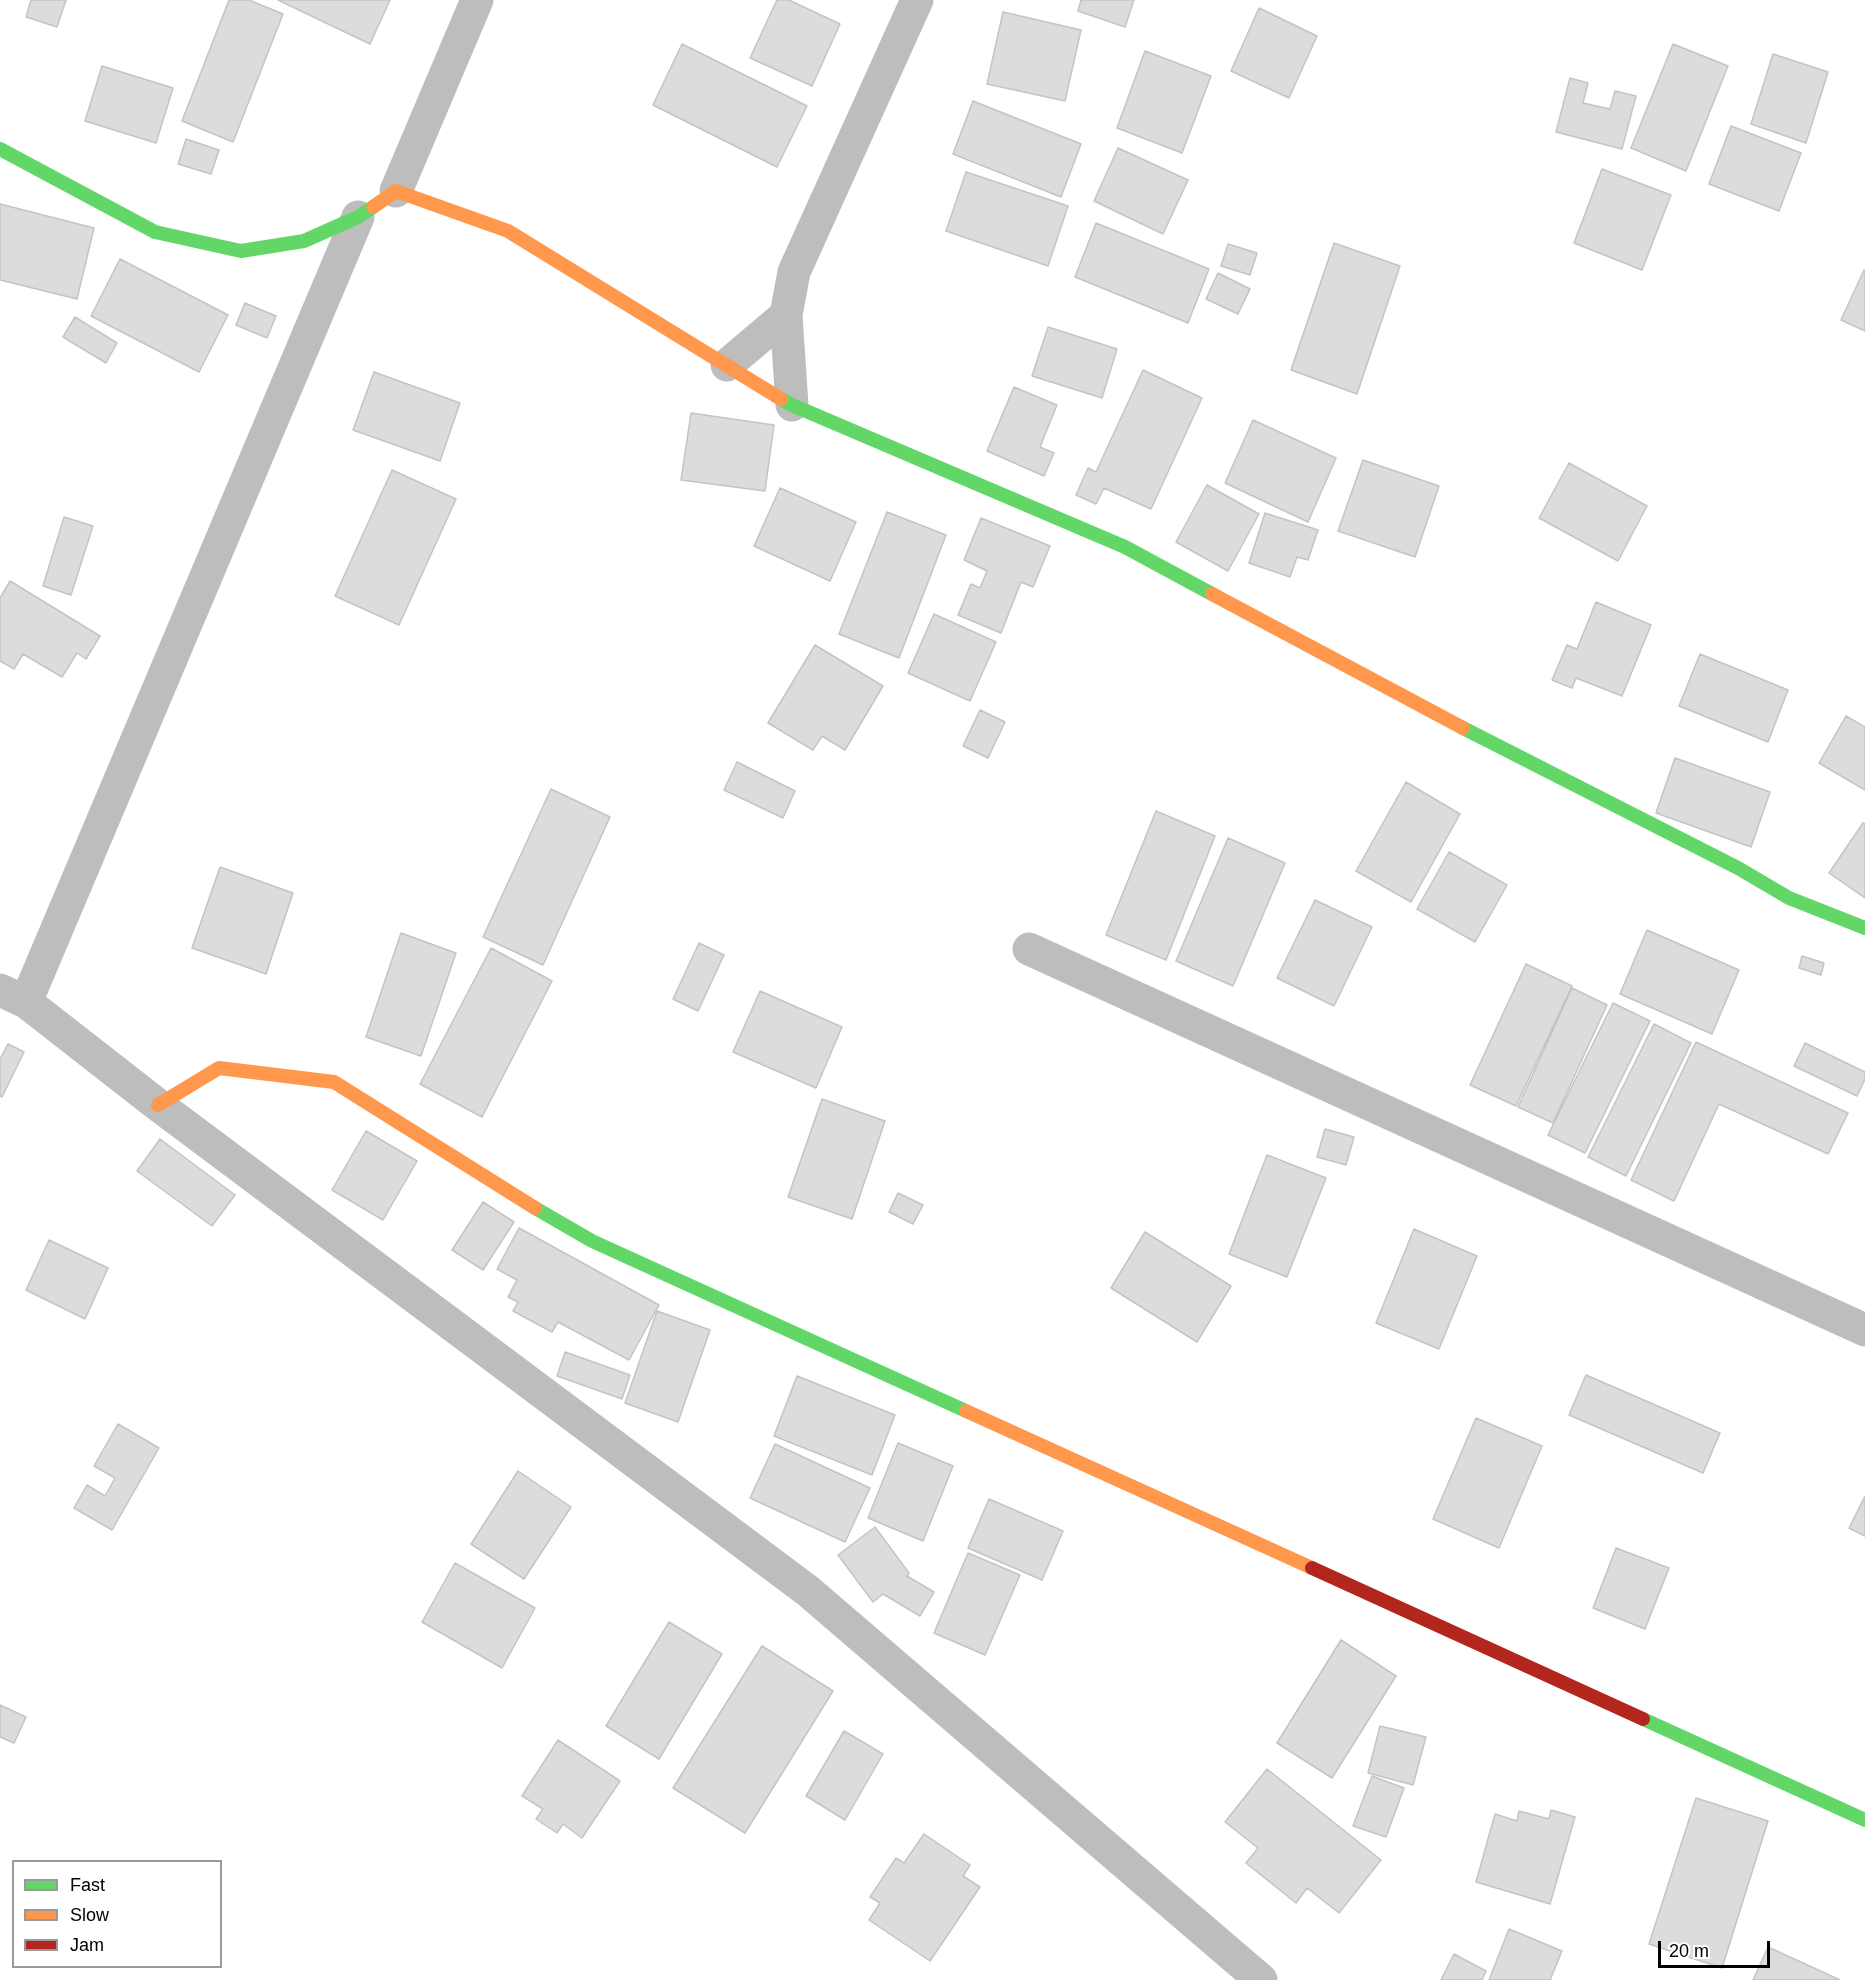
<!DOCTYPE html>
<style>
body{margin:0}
#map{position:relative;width:1865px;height:1980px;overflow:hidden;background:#fff;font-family:Arial,sans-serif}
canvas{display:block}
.legend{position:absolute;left:12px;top:1860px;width:210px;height:108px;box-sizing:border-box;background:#fff;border:2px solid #999;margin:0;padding:8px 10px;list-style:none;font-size:18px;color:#000}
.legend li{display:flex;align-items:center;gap:12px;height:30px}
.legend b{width:30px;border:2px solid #999}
.scale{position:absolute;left:1658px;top:1941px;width:112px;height:27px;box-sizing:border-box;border:3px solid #000;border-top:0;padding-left:8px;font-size:18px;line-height:21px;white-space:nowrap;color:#000;-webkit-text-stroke:4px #fff;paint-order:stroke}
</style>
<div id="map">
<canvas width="1865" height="1980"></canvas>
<ul class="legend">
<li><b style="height:8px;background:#63d668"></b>Fast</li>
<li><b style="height:8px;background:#ff974d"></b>Slow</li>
<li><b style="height:8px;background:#b3261e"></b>Jam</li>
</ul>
<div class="scale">20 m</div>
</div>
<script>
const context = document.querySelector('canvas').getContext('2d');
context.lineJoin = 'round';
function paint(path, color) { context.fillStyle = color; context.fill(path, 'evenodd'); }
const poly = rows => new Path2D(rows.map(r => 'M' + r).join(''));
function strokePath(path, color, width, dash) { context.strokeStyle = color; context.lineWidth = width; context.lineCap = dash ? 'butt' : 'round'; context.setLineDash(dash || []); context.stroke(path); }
const building = poly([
 [31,0,66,0,57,27,26,17,31,0],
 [229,0,249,0,283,14,233,142,182,121,229,0],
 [278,0,390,0,370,44,278,0],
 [777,0,789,0,840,24,812,86,750,58,777,0],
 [1081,0,1134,0,1125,27,1078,11,1081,0],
 [1259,8,1317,36,1289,98,1231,71,1259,8],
 [1003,12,1081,30,1065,101,987,84,1003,12],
 [682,44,807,106,777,167,653,105,682,44],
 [1673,44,1728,66,1686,171,1631,148,1673,44],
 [1145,51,1211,76,1182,153,1117,128,1145,51],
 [1773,54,1828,72,1806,143,1751,124,1773,54],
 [102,66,173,88,156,143,85,121,102,66],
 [1570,78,1588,83,1583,103,1610,109,1615,91,1636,96,1622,149,1556,132,1570,78],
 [973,101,1081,144,1061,197,953,154,973,101],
 [1731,126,1801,153,1779,211,1709,184,1731,126],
 [186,139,219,150,211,174,178,164,186,139],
 [1118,148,1188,180,1163,234,1094,201,1118,148],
 [1602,169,1671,195,1642,270,1574,243,1602,169],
 [966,172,1068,206,1048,266,946,231,966,172],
 [0,204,94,228,77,299,0,280,0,204],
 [1096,223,1209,269,1188,323,1075,277,1096,223],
 [1334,243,1400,266,1357,394,1291,370,1334,243],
 [1228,244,1257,253,1250,275,1221,266,1228,244],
 [120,259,228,315,199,372,91,316,120,259],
 [1864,270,1865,270,1865,331,1841,320,1864,270],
 [1218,273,1250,289,1238,314,1206,299,1218,273],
 [245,303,276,316,267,338,236,325,245,303],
 [75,317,117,343,106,363,63,337,75,317],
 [1048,327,1117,349,1102,398,1032,376,1048,327],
 [1143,370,1202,398,1151,509,1104,488,1096,504,1076,495,1088,468,1096,472,1143,370],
 [374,372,460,403,440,461,353,430,374,372],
 [1014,387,1057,405,1040,447,1054,453,1044,476,987,451,1014,387],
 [691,413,774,425,765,491,681,480,691,413],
 [1253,420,1336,458,1308,522,1225,483,1253,420],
 [1363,460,1439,486,1415,557,1338,531,1363,460],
 [1569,463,1647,506,1618,561,1539,518,1569,463],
 [392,470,456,499,399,625,335,596,392,470],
 [1207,485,1259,514,1228,571,1176,542,1207,485],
 [780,488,856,522,830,581,754,546,780,488],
 [887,512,946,535,899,658,839,634,887,512],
 [1265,513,1318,530,1308,560,1297,557,1290,577,1249,563,1265,513],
 [64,517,93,526,71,595,43,586,64,517],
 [981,518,1050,546,1033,587,1021,582,1001,633,958,615,971,584,980,588,987,571,964,560,981,518],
 [10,581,100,636,86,659,77,653,62,677,23,654,14,669,0,661,0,598,10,581],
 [1596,602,1651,625,1622,696,1576,678,1572,688,1552,680,1567,645,1577,649,1596,602],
 [934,614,996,642,970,701,908,673,934,614],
 [815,645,883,686,845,750,822,736,813,750,768,723,815,645],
 [1700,654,1788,690,1768,742,1679,706,1700,654],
 [980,710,1005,722,988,758,963,746,980,710],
 [1846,716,1865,727,1865,790,1819,763,1846,716],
 [1675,758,1770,792,1751,847,1656,813,1675,758],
 [737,762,795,791,783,818,724,790,737,762],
 [1406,782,1460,814,1411,902,1356,871,1406,782],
 [551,789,610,817,543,965,483,937,551,789],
 [1156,811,1215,836,1166,960,1106,935,1156,811],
 [1863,823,1865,824,1865,898,1829,873,1863,823],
 [1228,838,1285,863,1233,986,1176,961,1228,838],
 [1449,852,1507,885,1475,942,1417,909,1449,852],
 [220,867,293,893,266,974,192,948,220,867],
 [1315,900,1372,927,1334,1006,1277,978,1315,900],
 [1647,930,1739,970,1712,1034,1620,994,1647,930],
 [401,933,456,953,421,1056,366,1037,401,933],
 [699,943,724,955,698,1011,673,999,699,943],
 [491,948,552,981,482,1117,420,1084,491,948],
 [1802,956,1824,963,1821,975,1799,968,1802,956],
 [1526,964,1572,986,1516,1106,1470,1085,1526,964],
 [1572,988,1607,1005,1553,1123,1518,1107,1572,988],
 [760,991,842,1027,816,1088,733,1052,760,991],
 [1613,1003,1650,1021,1585,1153,1548,1135,1613,1003],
 [1654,1024,1691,1043,1626,1176,1588,1157,1654,1024],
 [1696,1042,1848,1113,1828,1154,1719,1104,1674,1201,1631,1180,1696,1042],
 [1805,1043,1865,1072,1865,1079,1857,1096,1794,1066,1805,1043],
 [8,1044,24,1052,2,1097,0,1096,0,1059,8,1044],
 [822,1099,885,1121,852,1219,788,1197,822,1099],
 [1325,1129,1354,1137,1346,1165,1317,1157,1325,1129],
 [366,1131,417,1161,383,1220,332,1190,366,1131],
 [160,1139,235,1195,212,1226,137,1171,160,1139],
 [1267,1155,1326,1178,1287,1277,1229,1254,1267,1155],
 [898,1193,923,1205,913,1224,889,1212,898,1193],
 [483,1202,514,1222,483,1270,452,1250,483,1202],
 [519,1228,659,1305,629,1360,558,1322,552,1332,513,1311,518,1302,508,1297,517,1280,497,1269,519,1228],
 [1414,1229,1477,1256,1439,1349,1376,1323,1414,1229],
 [1145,1232,1231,1286,1197,1342,1111,1288,1145,1232],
 [49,1240,108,1268,85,1319,26,1290,49,1240],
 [657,1311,710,1330,678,1422,625,1403,657,1311],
 [565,1352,630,1375,622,1399,557,1376,565,1352],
 [1586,1375,1720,1433,1703,1473,1569,1415,1586,1375],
 [797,1376,895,1415,872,1475,774,1436,797,1376],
 [1476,1418,1542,1446,1499,1548,1433,1519,1476,1418],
 [118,1424,159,1448,112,1530,74,1508,87,1485,105,1496,115,1478,94,1466,118,1424],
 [898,1443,953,1466,923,1541,868,1518,898,1443],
 [775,1444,870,1488,845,1542,750,1498,775,1444],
 [518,1471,571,1507,524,1579,471,1544,518,1471],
 [1865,1496,1865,1536,1849,1528,1865,1496],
 [989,1499,1063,1531,1042,1580,968,1548,989,1499],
 [875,1527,909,1573,907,1576,934,1592,920,1616,883,1594,873,1602,838,1555,875,1527],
 [1616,1548,1669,1568,1645,1629,1593,1608,1616,1548],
 [968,1553,1020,1575,985,1655,934,1633,968,1553],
 [455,1563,535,1608,502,1668,422,1622,455,1563],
 [669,1622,722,1654,659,1759,606,1726,669,1622],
 [1341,1640,1396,1676,1332,1778,1277,1743,1341,1640],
 [762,1646,833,1691,745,1833,673,1788,762,1646],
 [0,1705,26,1717,14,1743,0,1737,0,1705],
 [1380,1726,1426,1737,1413,1785,1368,1773,1380,1726],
 [844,1731,883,1754,845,1820,806,1796,844,1731],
 [558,1740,620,1781,582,1838,563,1824,557,1833,536,1819,543,1809,522,1796,558,1740],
 [1267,1769,1381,1860,1339,1913,1307,1888,1296,1903,1246,1863,1258,1848,1225,1822,1267,1769],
 [1372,1776,1404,1788,1386,1837,1353,1826,1372,1776],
 [1696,1798,1768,1821,1722,1968,1649,1944,1696,1798],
 [1551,1810,1575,1817,1550,1904,1476,1882,1495,1814,1517,1821,1519,1811,1549,1819,1551,1810],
 [924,1834,970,1865,963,1876,980,1887,930,1961,869,1920,880,1903,870,1897,896,1858,904,1863,924,1834],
 [1509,1929,1562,1951,1550,1980,1489,1980,1509,1929],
 [1768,1947,1840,1980,1753,1980,1768,1947],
 [1454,1954,1486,1971,1482,1980,1441,1980,1454,1954]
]);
paint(building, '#dcdcdc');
strokePath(building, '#c4c4c4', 1.5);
strokePath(poly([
 [396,191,477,0],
 [727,365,786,315],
 [792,405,786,315,794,272,917,0],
 [1029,949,1865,1330],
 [0,990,26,1002,158,1105,808,1591,1261,1980],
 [26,1002,358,217]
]), '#bdbdbd', 33);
strokePath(poly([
 [0,149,155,232,241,251,304,241,358,217,373,207],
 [781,399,792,405,1125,547,1212,594],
 [1463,728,1738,868,1789,898,1865,928],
 [535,1208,592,1241,966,1411],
 [1643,1719,1865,1820]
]), '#63d668', 14);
strokePath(poly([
 [373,207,396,191,508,231,781,399],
 [1212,594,1463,728],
 [158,1105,219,1068,334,1082,535,1208],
 [966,1411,1312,1568]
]), '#ff974d', 14);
strokePath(poly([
 [1312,1568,1643,1719]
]), '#b3261e', 14);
</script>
